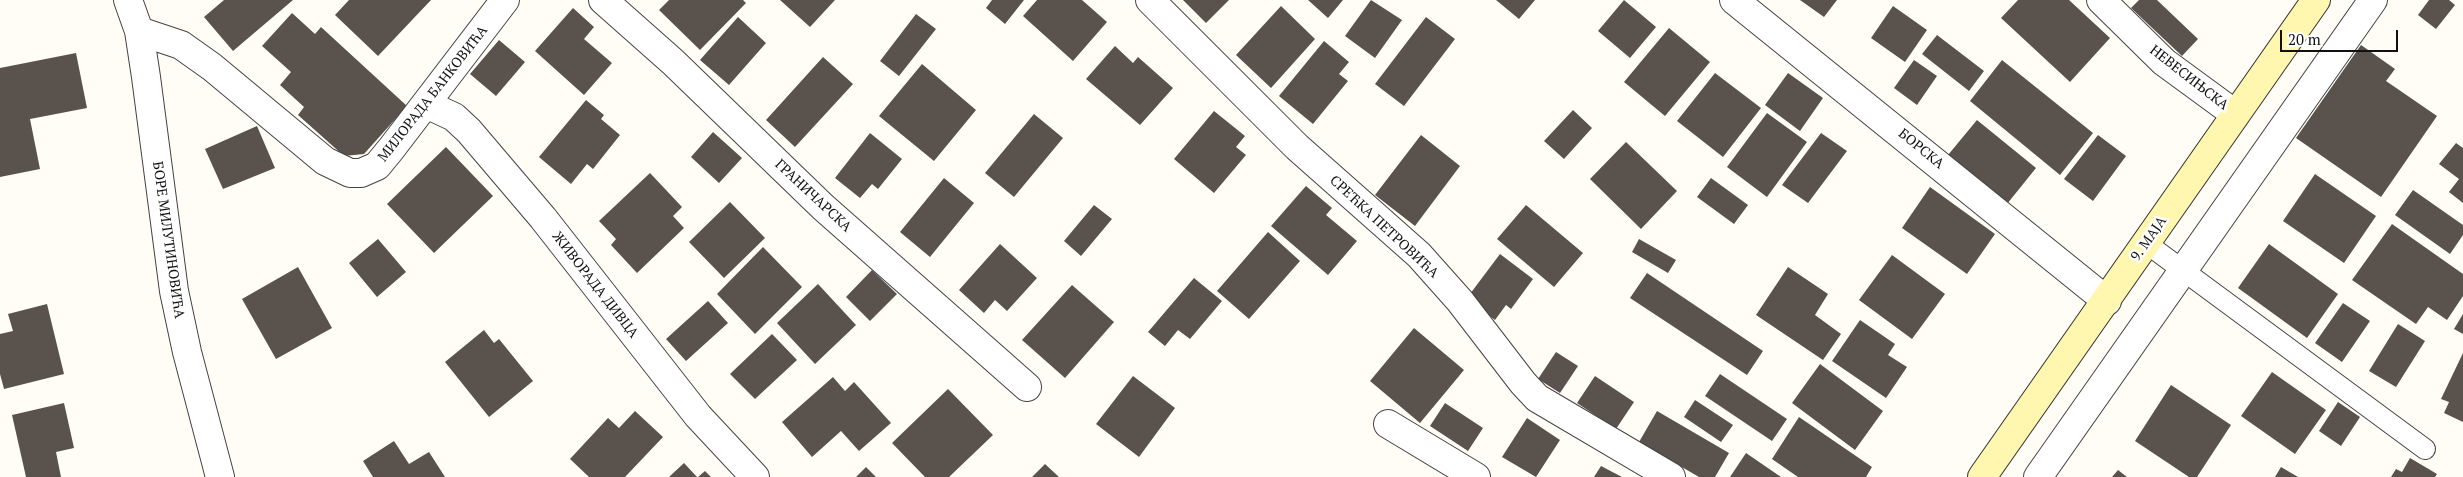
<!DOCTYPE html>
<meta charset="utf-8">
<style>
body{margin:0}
#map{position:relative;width:2463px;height:477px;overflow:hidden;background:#fffdf5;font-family:"PT Serif",serif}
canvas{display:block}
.scale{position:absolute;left:2280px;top:30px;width:118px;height:22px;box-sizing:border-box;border:2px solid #111;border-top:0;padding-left:6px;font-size:15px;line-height:18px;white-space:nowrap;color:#111;-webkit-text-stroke:4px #fff;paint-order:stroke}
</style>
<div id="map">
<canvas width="2463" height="477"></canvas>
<div class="scale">20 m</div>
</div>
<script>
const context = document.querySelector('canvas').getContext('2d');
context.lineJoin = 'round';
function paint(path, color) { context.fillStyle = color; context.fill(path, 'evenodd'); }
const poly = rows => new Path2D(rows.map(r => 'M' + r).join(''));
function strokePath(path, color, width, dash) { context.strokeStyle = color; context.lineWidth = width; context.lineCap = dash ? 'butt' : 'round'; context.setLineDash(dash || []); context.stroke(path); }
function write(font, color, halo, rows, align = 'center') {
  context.font = font + ' "PT Serif",serif'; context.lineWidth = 5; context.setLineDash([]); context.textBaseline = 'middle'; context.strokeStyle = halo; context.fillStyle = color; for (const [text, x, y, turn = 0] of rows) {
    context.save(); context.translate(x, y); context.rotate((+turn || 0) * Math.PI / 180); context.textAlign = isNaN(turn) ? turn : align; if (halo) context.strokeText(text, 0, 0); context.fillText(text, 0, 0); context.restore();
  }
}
paint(poly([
 [224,0,293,0,233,51,204,17],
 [349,0,431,0,378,56,335,15],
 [669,0,743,0,746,3,700,50,659,10],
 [780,0,835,0,810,27],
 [992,0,1024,0,1005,24,986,8],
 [1037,0,1082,0,1107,22,1073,61,1023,16],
 [1183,0,1229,0,1206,23],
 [1308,0,1343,0,1328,18],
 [1371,0,1402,20,1375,58,1345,36],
 [1496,0,1535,0,1519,19],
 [1624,0,1656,27,1630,58,1598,31],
 [1800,0,1837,0,1824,17],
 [2018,0,2069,0,2110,38,2070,82,2001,18],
 [2139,0,2157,0,2198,39,2182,56,2131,8],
 [2429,0,2449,0,2455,5,2436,29,2418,15],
 [1281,6,1315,39,1271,88,1236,55],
 [1893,6,1927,30,1905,62,1871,38],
 [573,8,594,27,584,39,612,63,584,95,535,51],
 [292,13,315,34,321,27,407,106,364,154,344,156,298,115,304,107,280,85,291,72,262,46],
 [916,14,936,29,899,76,880,61],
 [738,17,766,43,729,85,700,60],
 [1426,17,1455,39,1404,106,1375,84],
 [1669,28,1710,62,1665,116,1624,82],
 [1937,35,1984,71,1969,91,1922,54],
 [499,40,525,62,496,96,470,74],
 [1324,41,1349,62,1339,74,1348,81,1313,124,1279,96],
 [2361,45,2395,69,2386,81,2437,116,2381,197,2296,138],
 [1115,46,1133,63,1138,57,1173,88,1140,125,1086,79],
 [76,53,87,108,30,119,40,169,0,177,0,68],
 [823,57,853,84,795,147,766,120],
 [1914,60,1937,76,1917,105,1894,88],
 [2002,60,2093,133,2060,175,1970,101],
 [922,64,976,110,934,161,879,116],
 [1715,73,1761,108,1723,157,1677,121],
 [1788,73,1823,98,1800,131,1765,105],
 [586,100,604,115,601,119,620,135,593,169,587,164,571,184,539,157],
 [1573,110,1592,128,1564,159,1544,141],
 [1214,111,1245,136,1236,147,1246,155,1214,193,1174,159],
 [1767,113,1807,142,1767,197,1727,167],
 [1034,114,1063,138,1014,197,985,173],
 [1977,120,2036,168,2007,204,1948,155],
 [257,126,275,168,223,189,205,149],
 [713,132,742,158,719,183,691,157],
 [870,133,902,159,878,189,872,184,860,198,835,178],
 [1821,133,1847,151,1808,203,1782,185],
 [1421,135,1460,166,1415,226,1375,195],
 [2098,135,2126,156,2093,201,2064,179],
 [1626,142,1677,191,1641,229,1590,179],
 [2456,143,2463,148,2463,203,2449,192,2459,179,2439,164],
 [446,147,493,196,434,253,387,204],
 [650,173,682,207,673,216,684,228,637,273,611,245,616,239,599,221],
 [2315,174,2376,216,2344,263,2283,221],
 [944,178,974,203,930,257,900,232],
 [1711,178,1748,205,1734,224,1697,197],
 [1306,186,1332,208,1326,215,1357,241,1328,275,1271,226],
 [1930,187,1995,234,1967,274,1902,228],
 [2413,190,2463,225,2463,235,2450,254,2395,215],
 [730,202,765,238,724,278,689,242],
 [1094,205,1112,219,1081,256,1064,241],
 [1526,205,1583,253,1554,287,1497,239],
 [2392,224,2463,274,2463,296,2447,320,2428,307,2416,324,2352,280],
 [1268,232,1300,261,1249,319,1217,291],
 [378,239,406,272,377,297,349,263],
 [1639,239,1676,260,1668,273,1632,252],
 [1000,244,1037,278,1007,311,995,300,984,313,959,290],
 [2269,244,2338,294,2307,338,2238,288],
 [763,247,802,287,755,334,717,294],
 [1500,254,1533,279,1511,309,1506,305,1495,320,1467,298],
 [1892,255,1945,294,1912,339,1859,300],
 [298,267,332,328,276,359,242,299],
 [1788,267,1828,294,1815,315,1841,334,1823,360,1756,315],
 [872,270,897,294,870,321,846,297],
 [1647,273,1763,351,1747,375,1630,298],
 [1194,278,1222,301,1190,339,1178,330,1165,346,1148,332],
 [818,284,856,325,815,364,777,323],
 [1072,285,1114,322,1065,378,1022,340],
 [708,301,728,323,686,361,666,339],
 [2343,303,2370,321,2342,362,2315,343],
 [47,304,64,374,4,389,0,374,0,334,13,331,8,314],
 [2463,314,2463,334,2454,329],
 [1860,320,1895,344,1888,355,1907,367,1886,398,1832,361],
 [2398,324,2425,341,2396,387,2369,371],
 [1414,328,1464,370,1420,423,1370,381],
 [484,330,494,343,499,339,533,381,489,417,445,362],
 [772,334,797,360,755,399,730,374],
 [1556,352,1578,366,1560,393,1538,379],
 [2463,353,2463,422,2444,413,2449,402,2441,399],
 [1820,364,1883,411,1855,450,1792,403],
 [2272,372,2326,410,2295,454,2241,416],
 [1720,374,1787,419,1772,441,1705,396],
 [1133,376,1175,408,1139,457,1096,424],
 [1595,376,1634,402,1616,429,1577,403],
 [833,377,845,391,854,382,891,423,859,451,841,431,812,457,782,422],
 [2171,385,2231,425,2197,477,2189,477,2135,441],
 [948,389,993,435,949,477,925,477,892,443],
 [1695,400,1733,425,1721,442,1684,417],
 [2338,402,2360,417,2341,446,2319,431],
 [64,403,74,448,56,452,61,477,26,477,12,415],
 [1445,403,1483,428,1468,451,1430,426],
 [635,411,663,437,625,477,589,477,570,459,608,418,619,428],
 [1657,411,1729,453,1715,477,1699,477,1639,442],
 [1799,417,1872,467,1866,477,1798,477,1772,459],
 [1527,418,1560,440,1536,477,1502,457],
 [394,441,409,464,429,452,445,477,373,477,363,461],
 [1746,453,1781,477,1730,477],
 [2410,458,2437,474,2435,477,2391,477,2396,469,2402,472],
 [684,463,697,477,669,477],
 [1045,464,1059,477,1032,477],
 [1601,466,1622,477,1594,477],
 [866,467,876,477,856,477],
 [2281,467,2298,477,2275,477],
 [2118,470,2127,477,2112,477],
 [705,471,711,477,698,477]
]), '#5a524d');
const service = poly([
 [2146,243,2425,449]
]);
const minor = poly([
 [128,0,139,31,146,77,174,291,187,352,220,477],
 [603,0,673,62,823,207,1027,387],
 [1150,0,1297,147,1419,255,1460,301,1523,383,1537,398,1671,477],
 [1734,0,2107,301],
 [2101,0,2164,62,2235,114],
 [139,31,181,45,212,67,325,161,350,173,361,173,377,166,391,149,505,0],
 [426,104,454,117,469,131,543,218,698,416,755,477],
 [1388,424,1476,477],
 [2038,477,2373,0]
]);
const secondary = poly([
 [1982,477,2316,0]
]);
strokePath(service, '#444', 22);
strokePath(minor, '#444', 30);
strokePath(secondary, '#333', 30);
strokePath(service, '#fff', 20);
strokePath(minor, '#fff', 28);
strokePath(secondary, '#fff6b0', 28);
write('14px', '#111', '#fff', [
 ["НЕВЕСИЊСКА",2189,78,38],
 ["МИЛОРАДА БАНКОВИЋА",433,94,-52],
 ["БОРСКА",1921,149,39],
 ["ГРАНИЧАРСКА",813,196,43],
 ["СРЕЋКА ПЕТРОВИЋА",1384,227,43],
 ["9. МАЈА",2149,239,-55],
 ["БОРЕ МИЛУТИНОВИЋА",168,240,82],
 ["ЖИВОРАДА ДИВЦА",595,285,52]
]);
</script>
